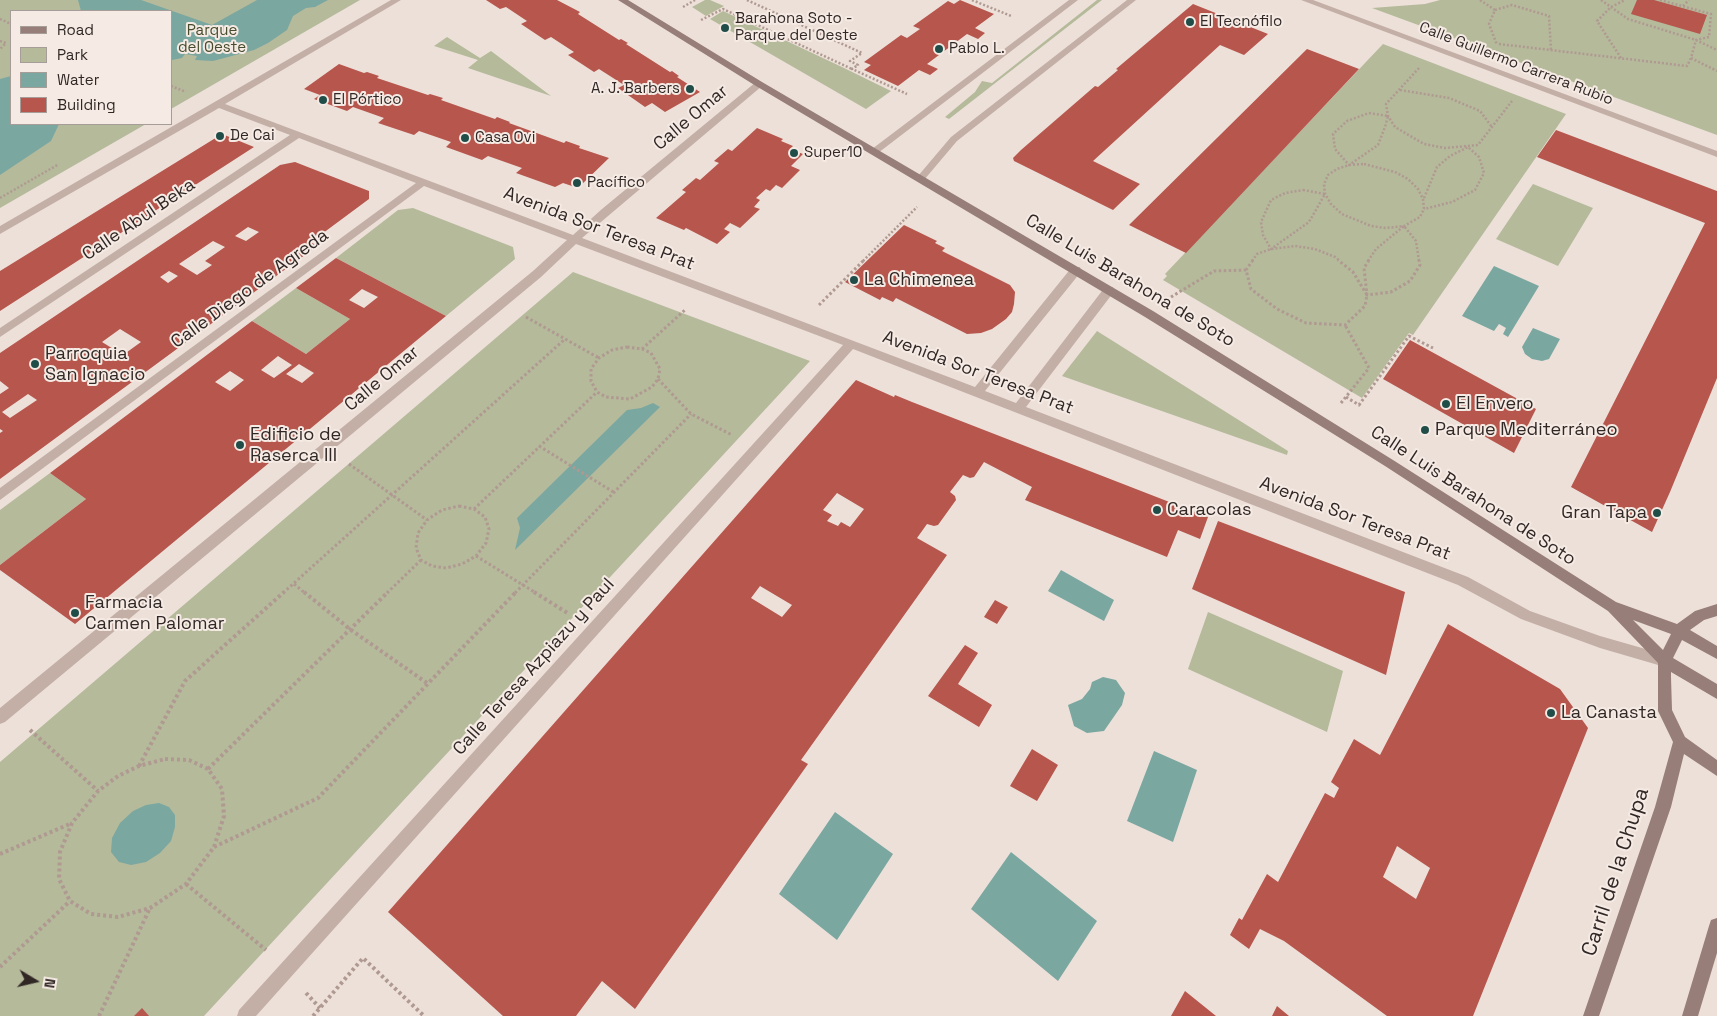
<!DOCTYPE html>
<meta charset="utf-8">
<style>
body{margin:0}
#map{position:relative;width:1717px;height:1016px;overflow:hidden;background:#ede0d9;font-family:"Space Grotesk",sans-serif}
canvas{display:block}
.legend{position:absolute;left:10px;top:10px;width:162px;height:115px;box-sizing:border-box;background:#f6ebe4;border:1px solid #a79d98;margin:0;padding:6px 9px;list-style:none;font-size:15px;color:#312826}
.legend li{display:flex;align-items:center;gap:10px;height:25px}
.legend b{width:25px;border:1px solid #a79d98}
.north{position:absolute;left:10px;top:956px;width:50px;height:50px;-webkit-text-stroke:4px #f6ebe4;paint-order:stroke;rotate:99deg;font-size:14px;font-weight:700;line-height:20px;text-align:center;color:#312826}
.north::after{content:'';display:block;margin:auto;width:18px;height:22px;background:#312826;clip-path:polygon(50% 0,100% 100%,50% 72%,0 100%)}
</style>
<div id="map">
<canvas width="1717" height="1016"></canvas>
<ul class="legend">
<li><b style="height:6px;background:#977e78"></b>Road</li>
<li><b style="height:14px;background:#b5ba9b"></b>Park</li>
<li><b style="height:14px;background:#7ba7a1"></b>Water</li>
<li><b style="height:14px;background:#b6564d"></b>Building</li>
</ul>
<div class="north">N</div>
</div>
<script>
const context = document.querySelector('canvas').getContext('2d');
context.lineJoin = 'round';
function paint(path, color) { context.fillStyle = color; context.fill(path, 'evenodd'); }
const poly = rows => new Path2D(rows.map(r => 'M' + r).join(''));
function strokePath(path, color, width, dash) { context.strokeStyle = color; context.lineWidth = width; context.lineCap = dash ? 'butt' : 'round'; context.setLineDash(dash || []); context.stroke(path); }
function write(font, color, halo, rows, align = 'center') {
  context.font = font + ' "Space Grotesk",sans-serif'; context.lineWidth = 4; context.setLineDash([]); context.textBaseline = 'middle'; context.strokeStyle = halo; context.fillStyle = color; for (const [text, x, y, turn = 0] of rows) {
    context.save(); context.translate(x, y); context.rotate((+turn || 0) * Math.PI / 180); context.textAlign = isNaN(turn) ? turn : align; if (halo) context.strokeText(text, 0, 0); context.fillText(text, 0, 0); context.restore();
  }
}
paint(poly([
 [0,0,360,0,171,109,171,11,11,11,11,124,146,124,0,208],
 [705,0,710,0,724,6,706,16,692,7],
 [1097,0,1102,0,949,119,945,117,975,92,982,81,992,83],
 [1440,0,1717,0,1717,135,1372,8,1425,4],
 [723,11,842,67,891,91,866,109,710,19],
 [447,37,480,58,491,51,551,96,468,68,478,60,434,46],
 [1383,44,1566,114,1413,335,1409,333,1362,398,1163,280,1167,276,1165,274],
 [1533,184,1593,208,1558,266,1496,239],
 [413,208,513,247,515,259,446,316,336,258,398,210],
 [573,272,810,361,204,1016,0,1016,0,762],
 [296,288,350,319,306,354,252,321],
 [1097,331,1288,451,1287,455,1062,376],
 [50,473,86,499,0,565,0,510],
 [1208,612,1343,671,1327,732,1188,669]
]), '#b5ba9b');
paint(poly([
 [78,0,141,0,212,25,257,0,328,0,315,7,306,8,293,16,287,30,268,43,254,50,213,61,195,60,197,56,185,54,182,58,172,60,171,11,81,11],
 [11,76,11,124,59,124,51,141,0,175,0,79],
 [1494,266,1539,286,1508,337,1503,334,1506,328,1499,324,1494,331,1462,316],
 [1533,328,1560,339,1549,359,1542,361,1532,359,1525,354,1522,347],
 [653,403,660,407,515,550,520,528,517,518,627,410,641,408],
 [1061,570,1114,600,1104,621,1048,591],
 [1103,677,1116,680,1125,693,1122,705,1104,731,1087,733,1074,726,1068,705,1082,699,1090,689,1092,682],
 [1154,751,1197,770,1173,842,1127,821],
 [159,803,169,807,175,815,175,827,171,841,160,853,146,862,131,865,119,862,111,852,112,838,120,823,133,811,146,805],
 [835,812,893,854,837,940,779,894],
 [1011,852,1097,921,1058,981,971,909]
]), '#7ba7a1');
paint(poly([
 [486,0,557,0,580,12,578,14,619,40,621,39,628,43,626,44,670,72,672,71,679,76,677,77,700,92,665,112,652,103,645,107,618,88,624,85,599,69,594,72,568,55,574,52,551,37,545,40,521,24,527,21,506,7,500,9],
 [960,0,994,14,975,28,985,33,978,39,967,34,927,64,938,69,930,75,919,70,898,86,864,70,871,65,864,62,901,35,907,38,920,29,913,26,948,1,954,4],
 [1637,0,1654,0,1707,15,1700,34,1631,14],
 [1193,4,1268,34,1244,55,1220,45,1093,161,1140,184,1113,210,1014,161,1013,158,1021,150,1095,86,1098,87,1118,70,1116,69],
 [1307,49,1359,69,1186,253,1129,225],
 [339,64,364,73,367,72,379,76,377,78,428,95,430,94,443,98,441,100,495,119,497,117,510,122,509,123,564,143,566,141,580,146,579,148,609,158,578,188,563,183,555,187,516,173,522,168,488,156,482,160,446,147,451,142,419,131,414,135,378,123,384,118,353,107,347,111,314,99,320,95,304,89],
 [757,128,783,139,781,141,793,146,790,149,803,154,791,166,800,170,782,188,776,185,770,191,766,189,756,198,760,200,754,207,760,209,740,228,730,223,724,229,730,232,717,244,686,228,684,230,656,218,686,192,682,190,696,178,700,180,719,163,714,161,728,149,732,151],
 [1556,130,1717,191,1717,378,1670,492,1652,532,1571,487,1705,223,1537,157],
 [222,134,254,147,0,311,0,271],
 [295,162,369,191,369,199,311,242,317,246,0,479,0,433,3,431,0,429,0,394,9,388,0,381,0,353,280,165],
 [248,227,259,232,246,241,235,236],
 [213,241,225,247,205,261,212,265,197,275,179,264],
 [169,271,178,276,168,283,160,277],
 [120,329,141,342,123,355,102,342],
 [28,394,37,400,10,418,2,412],
 [904,225,937,241,935,243,945,248,942,251,1010,285,1015,292,1014,304,1012,312,1006,319,992,329,981,333,967,334,896,298,893,302,882,297,880,300,845,282],
 [336,258,446,316,75,624,0,570,0,565,86,499,50,473,252,321,306,354,350,319,296,288],
 [362,289,378,297,364,308,349,300],
 [278,356,292,365,274,378,261,370],
 [299,364,314,373,302,383,286,374],
 [230,371,244,380,230,391,215,382],
 [1410,340,1536,409,1514,453,1383,379],
 [856,380,894,397,895,395,912,402,1208,517,1200,539,1178,530,1167,557,1025,500,1032,487,984,462,974,477,970,478,963,475,950,492,955,496,956,500,938,525,934,526,927,524,917,538,947,555,801,760,808,764,635,1009,602,981,576,1016,503,1016,388,912],
 [837,493,864,509,850,527,841,522,838,526,827,521,832,515,823,510],
 [760,586,792,605,782,617,751,598],
 [1218,521,1405,592,1386,675,1192,589],
 [995,600,1008,607,997,624,984,617],
 [1448,624,1560,689,1588,728,1473,1016,1387,1016,1284,941,1260,929,1249,949,1230,935,1239,918,1242,920,1267,874,1278,882,1325,793,1334,798,1339,788,1331,782,1354,739,1380,755],
 [1397,846,1430,868,1416,899,1383,877],
 [965,645,978,653,958,684,992,705,979,727,928,696],
 [1032,749,1058,765,1037,801,1010,786],
 [1185,991,1216,1016,1171,1016],
 [1277,1006,1289,1016,1272,1016],
 [142,1008,149,1016,134,1016]
]), '#b6564d');
strokePath(poly([
 [747,0,862,53,850,61,858,65,852,69,907,94],
 [972,0,1011,16],
 [1480,0,1495,10,1489,24,1497,45],
 [1601,0,1628,19,1696,40,1717,50],
 [1660,0,1711,14,1709,37,1696,40,1691,58,1717,71],
 [1683,6,1689,0],
 [683,7,695,0],
 [1495,10,1512,5,1549,16,1551,50],
 [0,19,11,24],
 [701,20,723,9,852,69],
 [0,41,6,43,0,49],
 [1499,44,1687,66,1691,58],
 [1621,58,1597,21,1611,7,1625,0],
 [1419,68,1386,104,1388,116,1395,127,1424,144,1445,148,1478,145,1512,101],
 [171,86,186,92],
 [1400,90,1449,98,1480,111,1492,127],
 [1369,113,1388,116,1385,127,1378,145,1349,165,1335,149,1333,134,1347,121,1369,113],
 [1364,164,1395,172,1408,179,1418,189,1423,199,1424,209,1420,217,1404,226,1386,228,1371,226,1342,214,1331,204,1325,194,1324,184,1328,175,1337,169,1349,165,1364,164],
 [1303,190,1325,194,1309,222,1271,249,1263,235,1261,222,1271,200,1285,193,1303,190],
 [0,198,59,164],
 [1424,198,1437,167,1450,156,1468,147,1479,157,1484,173,1475,190,1452,202,1424,209],
 [863,261,917,207],
 [1252,261,1257,254,1271,249,1295,246,1315,249,1335,257,1340,261],
 [1368,261,1376,249,1404,226,1416,241,1419,261]
]), '#af9991', 2.5, [2, 2]);
strokePath(poly([
 [1253,260,1246,270,1251,289,1277,309,1306,323,1345,325,1365,306,1367,295,1353,272,1338,260],
 [1369,260,1364,268,1367,295,1391,292,1410,281,1420,265,1419,260],
 [1171,297,1214,271,1246,270],
 [819,305,864,260],
 [526,317,599,358],
 [627,347,642,349,651,353,660,369,658,379,652,387,630,399,606,397,597,392,591,381,591,369,599,358,612,350,627,347],
 [642,349,686,309],
 [658,379,691,414,732,435],
 [1346,397,1359,405,1409,336,1433,348],
 [1341,403,1369,368,1345,325],
 [539,446,615,493],
 [349,464,427,520],
 [459,506,474,509,485,517,489,529,486,543,476,556,462,564,446,568,432,566,421,560,416,548,418,533,427,520,442,510,459,506],
 [474,509,597,392],
 [476,556,536,593],
 [294,584,305,593],
 [283,593,565,339],
 [387,593,421,560],
 [515,593,691,414]
]), '#af9991', 3, [2.5, 2.5]);
strokePath(poly([
 [304,592,351,630,427,683],
 [534,592,569,614],
 [30,730,98,791],
 [165,759,189,760,208,769,222,789,224,816,214,847,186,884,150,908,118,917,91,914,70,901,59,879,60,852,72,823,98,791,118,776,139,766,165,759],
 [139,766,185,681,284,592],
 [208,769,388,592],
 [214,847,318,798,516,592],
 [0,854,72,823],
 [186,884,266,950],
 [0,967,70,901],
 [306,993,320,1008],
 [99,1016,150,908],
 [313,1016,363,958,424,1016]
]), '#af9991', 4, [3, 3]);
paint(poly([
 [391,0,401,0,225,104,573,235,602,209,756,82,762,82,762,86,582,238,975,387,1072,267,1080,267,1081,270,1080,273,985,391,1016,403,1105,287,1113,287,1114,290,1113,293,1026,407,1468,577,1530,611,1600,636,1670,656,1672,661,1670,666,1665,667,1600,648,1521,619,1458,585,853,349,256,1016,237,1016,239,1010,843,345,576,244,541,277,5,722,0,724,0,708,533,271,567,240,424,186,0,500,0,488,416,183,299,138,0,337,0,328,290,135,219,108,0,234,0,226,391,0],
 [1069,0,1078,0,878,153,872,153,872,149,1069,0],
 [1127,0,1136,0,957,141,924,180,918,180,918,176,951,137,1127,0],
 [1301,0,1313,0,1717,151,1717,157,1301,0]
]), '#c3afa6');
paint(poly([
 [618,0,628,0,762,82,1153,311,1393,460,1616,602,1677,624,1695,611,1717,604,1717,616,1704,620,1690,630,1717,646,1717,659,1682,640,1673,658,1717,684,1717,699,1671,672,1671,677,1672,710,1685,737,1717,760,1717,776,1684,754,1671,807,1599,1016,1583,1016,1655,807,1673,742,1658,711,1658,663,1608,611,1385,466,1145,317,756,86,618,0],
 [1633,620,1671,634,1663,650,1633,620],
 [1717,918,1717,953,1698,1016,1682,1016,1709,926,1711,920,1717,918]
]), '#977e78');
for (const [x, y, r, color] of [
 [1190,22,5,"#214d49"],
 [725,28,5,"#214d49"],
 [939,49,5,"#214d49"],
 [690,89,5,"#214d49"],
 [323,100,5,"#214d49"],
 [220,136,5,"#214d49"],
 [465,138,5,"#214d49"],
 [794,153,5,"#214d49"],
 [577,183,5,"#214d49"],
 [854,280,5,"#214d49"],
 [35,364,5,"#214d49"],
 [1446,404,5,"#214d49"],
 [1425,430,5,"#214d49"],
 [240,445,5,"#214d49"],
 [1157,510,5,"#214d49"],
 [1657,513,5,"#214d49"],
 [75,613,5,"#214d49"],
 [1551,713,5,"#214d49"]
]) { const dot = new Path2D(); dot.arc(x, y, r, 0, 2 * Math.PI); context.fillStyle = color; context.fill(dot); strokePath(dot, '#f6ebe4', 2); }
write('15px', '#312826', '#f6ebe4', [
 ["Barahona Soto -",735,19],
 ["Parque del Oeste",735,36],
 ["El Tecnófilo",1200,22],
 ["Pablo L.",949,49],
 ["A. J. Barbers",680,89,"right"],
 ["El Pórtico",333,100],
 ["De Cai",230,136],
 ["Casa Ovi",475,138],
 ["Super10",804,153],
 ["Pacífico",587,183]
], 'left');
write('15px', '#464c2d', '#f6ebe4', [
 ["Parque",212,31],
 ["del Oeste",212,48]
]);
write('15px', '#312826', '#f6ebe4', [
 ["Calle Guillermo Carrera Rubio",1516,64,21]
]);
write('18px', '#312826', '#f6ebe4', [
 ["Calle Omar",691,118,-40],
 ["Calle Abul Beka",139,220,-34],
 ["Avenida Sor Teresa Prat",599,229,21],
 ["Calle Luis Barahona de Soto",1130,281,31],
 ["Calle Diego de Agreda",250,289,-36],
 ["Avenida Sor Teresa Prat",978,373,21],
 ["Calle Omar",382,379,-40],
 ["Calle Luis Barahona de Soto",1473,496,33],
 ["Avenida Sor Teresa Prat",1355,519,21],
 ["Calle Teresa Azpiazu y Paul",534,667,-48]
]);
write('18px', '#312826', '#f6ebe4', [
 ["La Chimenea",864,280],
 ["Parroquia",45,354],
 ["San Ignacio",45,375],
 ["El Envero",1456,404],
 ["Parque Mediterráneo",1435,430],
 ["Edificio de",250,435],
 ["Raserca III",250,456],
 ["Caracolas",1167,510],
 ["Gran Tapa",1647,513,"right"],
 ["Farmacia",85,603],
 ["Carmen Palomar",85,624],
 ["La Canasta",1561,713]
], 'left');
write('21px', '#312826', '#f6ebe4', [
 ["Carril de la Chupa",1616,872,-72]
]);
</script>
